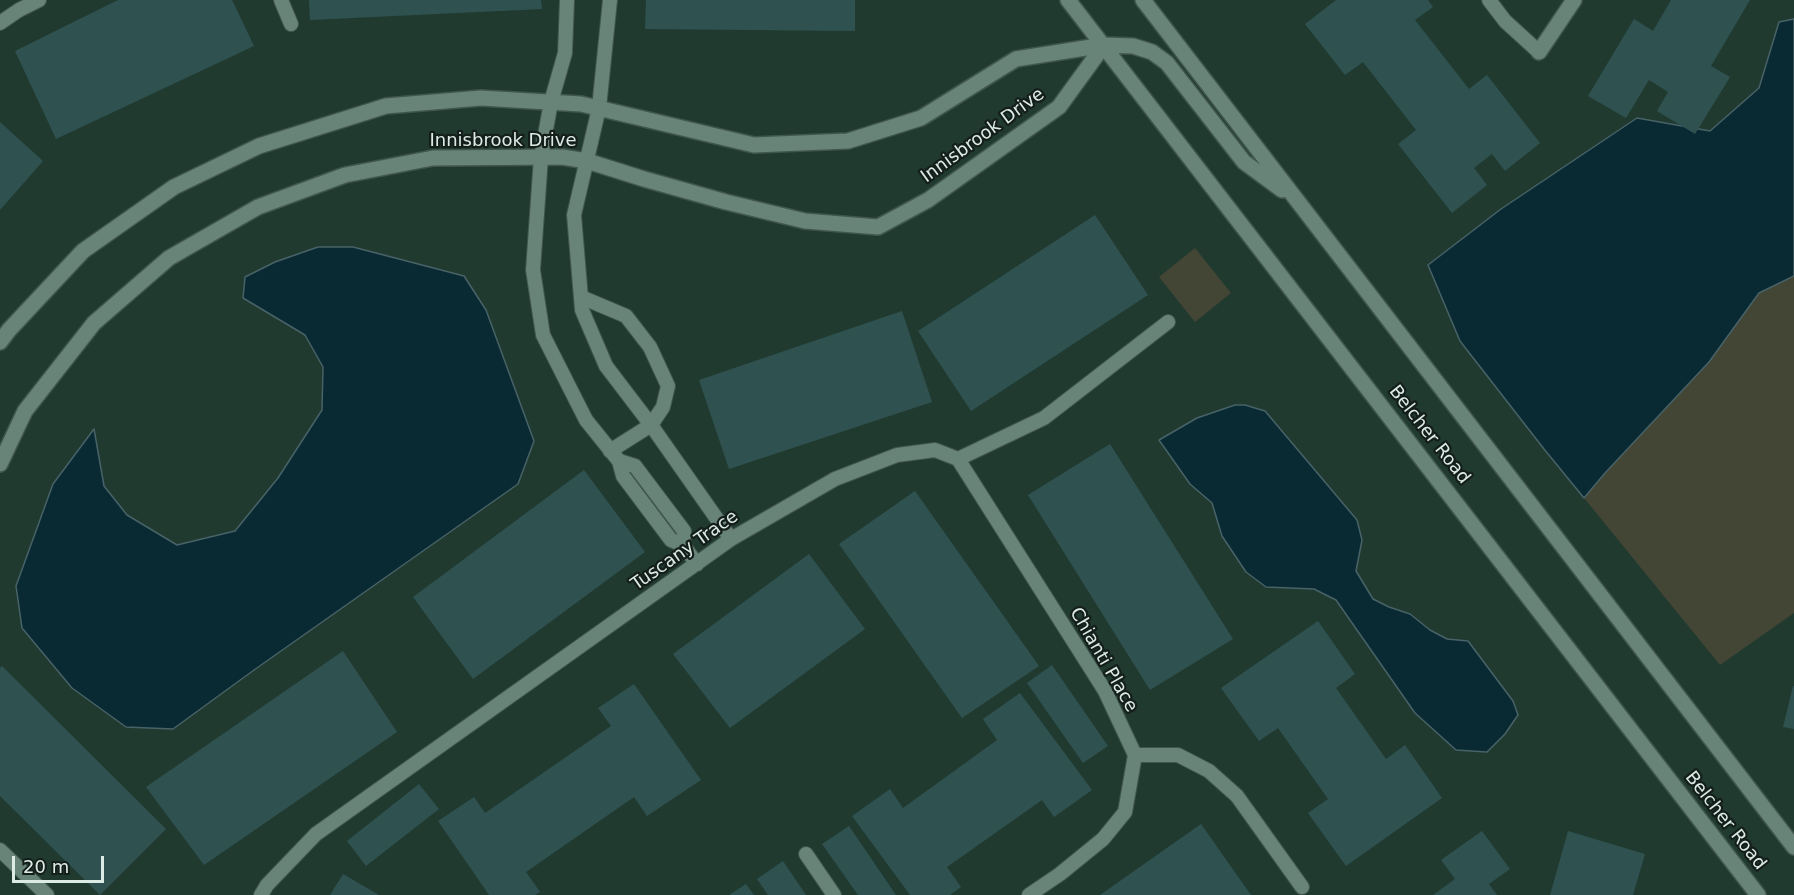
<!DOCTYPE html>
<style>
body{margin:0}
#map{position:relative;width:1794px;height:895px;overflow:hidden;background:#213a30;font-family:"DejaVu Sans",sans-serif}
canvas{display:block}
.scale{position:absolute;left:12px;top:856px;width:92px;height:27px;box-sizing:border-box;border:3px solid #dcebe5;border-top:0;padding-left:8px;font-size:18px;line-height:21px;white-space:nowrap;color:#dcebe5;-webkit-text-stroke:4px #141e1a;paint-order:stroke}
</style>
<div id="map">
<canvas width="1794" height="895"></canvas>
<div class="scale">20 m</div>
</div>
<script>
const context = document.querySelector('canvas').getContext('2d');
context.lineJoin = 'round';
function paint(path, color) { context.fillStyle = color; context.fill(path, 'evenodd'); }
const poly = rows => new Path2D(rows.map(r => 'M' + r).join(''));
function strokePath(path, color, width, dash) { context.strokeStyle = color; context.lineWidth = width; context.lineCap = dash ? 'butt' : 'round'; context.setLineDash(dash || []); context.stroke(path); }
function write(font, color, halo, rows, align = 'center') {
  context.font = font + ' "DejaVu Sans",sans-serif'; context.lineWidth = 4.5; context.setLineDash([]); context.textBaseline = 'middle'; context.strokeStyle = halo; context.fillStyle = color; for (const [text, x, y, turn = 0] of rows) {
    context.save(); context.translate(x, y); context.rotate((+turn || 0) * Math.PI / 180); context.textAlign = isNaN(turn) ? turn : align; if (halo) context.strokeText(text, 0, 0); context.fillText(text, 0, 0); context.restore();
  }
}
paint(poly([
 [1195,248,1231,293,1195,322,1159,277],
 [1794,276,1794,613,1720,665,1584,498,1605,473,1709,362,1759,293]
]), '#434535');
const water = poly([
 [1794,19,1794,276,1759,293,1709,362,1605,473,1584,498,1544,449,1460,341,1428,265,1501,209,1637,118,1710,131,1759,88,1779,22,1794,19],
 [318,247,353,247,464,276,486,310,534,441,518,484,254,670,173,729,126,727,72,688,22,628,16,586,53,484,94,429,104,486,127,515,177,545,235,531,278,478,322,410,323,367,305,335,243,298,245,277,275,262,318,247],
 [1235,405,1245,405,1265,411,1357,520,1362,540,1356,571,1373,599,1389,607,1410,614,1430,630,1447,639,1468,641,1513,701,1518,715,1505,734,1487,752,1456,750,1415,713,1336,600,1314,589,1266,587,1246,572,1222,536,1212,503,1190,484,1159,440,1197,418,1235,405]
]);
paint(water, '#092933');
strokePath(water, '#486368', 1.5);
paint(poly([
 [118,0,232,0,254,46,56,139,15,51],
 [309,0,541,0,542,9,310,20],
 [646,0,855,0,855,31,645,29],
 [1336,0,1428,0,1433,7,1415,20,1469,89,1487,75,1540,143,1505,171,1492,154,1474,168,1487,185,1452,213,1398,144,1416,130,1363,62,1345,75,1305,24],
 [1671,0,1750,0,1711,66,1730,77,1695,134,1657,111,1668,92,1649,80,1626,118,1588,96,1634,19,1653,31],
 [0,122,43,161,0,210],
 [1095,215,1148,295,971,411,918,331],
 [902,311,932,402,729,469,699,380],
 [1110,444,1233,639,1150,690,1028,495],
 [584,470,645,552,473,679,413,597],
 [915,491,1039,666,962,718,839,544],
 [809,554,865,629,730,728,673,654],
 [1318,621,1355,674,1336,688,1386,759,1405,745,1442,798,1346,866,1308,813,1328,799,1278,728,1259,741,1221,688],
 [343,651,397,732,204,865,146,787],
 [1052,665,1108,746,1083,763,1027,683],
 [2,666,166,829,100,895,0,796,0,668],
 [634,684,701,780,647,816,634,797,526,872,540,892,535,895,489,895,438,821,474,797,485,813,611,726,598,708],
 [1793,686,1794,686,1794,729,1783,727],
 [1020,693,1092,790,1054,817,1042,800,947,867,961,887,950,895,910,895,852,816,890,789,903,808,997,740,983,719],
 [419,784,439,809,366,866,347,841],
 [1201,824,1251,895,1100,895],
 [849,826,896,895,858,895,822,844],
 [1482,831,1510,869,1489,884,1497,895,1433,895,1455,879,1441,860],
 [1568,831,1645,854,1633,895,1550,895],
 [783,861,806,895,768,895,757,879],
 [343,874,379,895,330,895],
 [746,884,754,895,729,895]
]), '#2f5251');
const service = poly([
 [281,0,291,24],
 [567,0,565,53,551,102,541,157,533,270,543,335,586,420,619,461,623,476,671,540,683,545,697,564],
 [610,0,599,108,574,215,582,310,606,366,651,425,731,539],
 [1489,0,1505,21,1539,52],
 [0,23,19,10,39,0],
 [581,297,626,316,650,347,668,386,663,407,651,425,610,451],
 [958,459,1105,691,1135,755,1125,812,1103,839,1060,874,1029,895],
 [619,461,635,466,684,531,683,545],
 [1135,755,1178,755,1209,771,1237,796,1302,887],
 [0,850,47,895],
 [806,854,834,895],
 [261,895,267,885,316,834,731,539,835,479,897,455,935,450,958,459,1044,418,1168,322]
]);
const minor = poly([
 [1539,52,1574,0],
 [0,342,9,330,83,251,174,187,259,146,386,106,481,98,581,104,754,145,848,141,921,118,1016,59,1104,45],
 [0,464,25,411,94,323,169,258,258,207,345,175,433,158,562,157,587,161,644,179,726,202,805,221,878,227,928,200,1059,107,1104,45]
]);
const secondary = poly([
 [1068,0,1758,895],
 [1143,0,1794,847],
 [1104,45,1133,46,1152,52,1167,63,1244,162,1282,190]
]);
strokePath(service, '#3f564d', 16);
strokePath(minor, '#3f564d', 18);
strokePath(secondary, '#3f564d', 18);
strokePath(service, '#688378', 14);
strokePath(minor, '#688378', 15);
strokePath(secondary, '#688378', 15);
write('18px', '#dcebe5', '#141e1a', [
 ["Innisbrook Drive",983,136,-36],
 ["Innisbrook Drive",503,141],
 ["Belcher Road",1429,435,52],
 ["Tuscany Trace",685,551,-35],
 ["Chianti Place",1103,660,60],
 ["Belcher Road",1725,821,52]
]);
</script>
